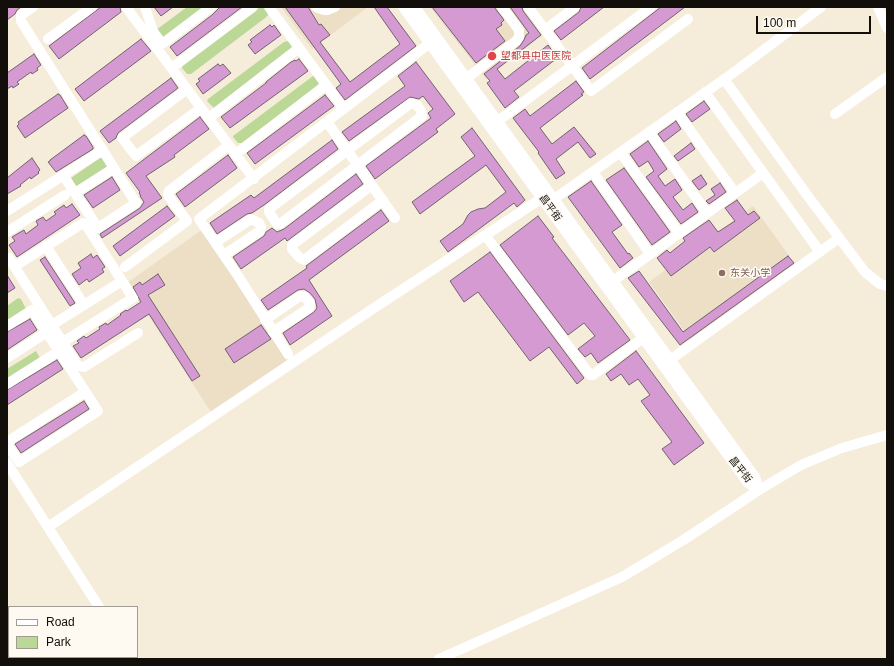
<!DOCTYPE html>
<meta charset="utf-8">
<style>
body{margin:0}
#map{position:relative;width:894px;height:666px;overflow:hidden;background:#f6ecda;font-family:Helvetica,sans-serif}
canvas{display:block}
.frame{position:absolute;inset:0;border:8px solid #120e09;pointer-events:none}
.legend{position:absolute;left:8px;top:606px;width:130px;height:52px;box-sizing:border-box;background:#fefaf2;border:1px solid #a09c95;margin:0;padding:5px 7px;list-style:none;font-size:12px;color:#120e09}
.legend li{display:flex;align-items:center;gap:8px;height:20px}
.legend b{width:20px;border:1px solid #a09c95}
.scale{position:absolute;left:756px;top:16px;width:115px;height:18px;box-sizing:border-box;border:2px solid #120e09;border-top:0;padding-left:5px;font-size:12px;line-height:14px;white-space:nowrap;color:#120e09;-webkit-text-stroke:3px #fefaf2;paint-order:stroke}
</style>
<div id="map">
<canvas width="894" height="666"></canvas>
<div class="frame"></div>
<ul class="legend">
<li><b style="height:5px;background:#fff"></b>Road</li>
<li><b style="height:11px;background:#bcd896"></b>Park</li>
</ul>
<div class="scale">100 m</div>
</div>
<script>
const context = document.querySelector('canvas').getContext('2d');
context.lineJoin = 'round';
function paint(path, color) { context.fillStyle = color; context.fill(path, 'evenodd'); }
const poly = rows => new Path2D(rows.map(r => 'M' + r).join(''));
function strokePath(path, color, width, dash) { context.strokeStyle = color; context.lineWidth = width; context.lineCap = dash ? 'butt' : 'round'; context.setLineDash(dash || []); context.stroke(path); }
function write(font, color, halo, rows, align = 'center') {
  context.font = font + ' Helvetica,"Noto Sans SC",sans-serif'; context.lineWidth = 3; context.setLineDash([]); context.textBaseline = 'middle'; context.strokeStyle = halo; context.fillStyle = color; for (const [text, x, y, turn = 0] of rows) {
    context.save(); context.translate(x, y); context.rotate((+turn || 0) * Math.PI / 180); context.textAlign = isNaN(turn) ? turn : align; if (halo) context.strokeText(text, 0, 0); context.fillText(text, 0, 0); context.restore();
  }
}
paint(poly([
 [281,7,368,7,312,49],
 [430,7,524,7,544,34,486,79],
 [753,206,795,264,691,340,649,282],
 [203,229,287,361,211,412,127,283]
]), '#eddfc6');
paint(poly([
 [187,7,205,7,164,38,156,30],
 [260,7,263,7,267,10,268,15,265,18,191,74,187,74,182,68,183,64],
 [288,41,291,42,293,48,214,108,207,101,208,99,284,42],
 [313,76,316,77,319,84,317,87,242,143,238,143,233,137,233,136],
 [100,158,103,158,106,162,107,167,76,187,71,178],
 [18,298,21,299,26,309,7,322,7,306],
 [36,351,40,358,7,379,7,369]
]), '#bcd896');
const building = poly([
 [7,7,21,7,17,10,15,14,7,20,7,7],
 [101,7,120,7,121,12,59,59,49,46,101,7],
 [154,7,173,7,161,16,154,7],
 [220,7,242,7,177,56,170,47,212,15,220,7],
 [285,7,308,7,319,25,321,24,330,35,320,42,350,82,400,44,374,7,387,7,416,46,345,100,336,88,341,84,285,7],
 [432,7,494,7,504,20,501,23,502,25,496,29,505,41,476,63,432,7],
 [510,7,522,7,523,11,541,35,497,69,505,79,548,45,556,56,555,57,556,59,514,91,519,97,505,108,487,83,490,81,484,74,520,46,524,40,526,35,529,33,510,7],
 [581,7,604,7,561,40,554,31,579,12,581,7],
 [661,7,685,7,590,79,582,68,661,7],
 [270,25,272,27,274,25,281,35,255,54,248,45,252,42,250,40,270,25],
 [141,39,151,51,84,101,75,89,141,39],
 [34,54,41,65,37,68,38,70,32,74,31,72,17,82,19,84,13,88,12,86,7,89,7,73,34,54],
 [299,59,308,71,230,128,221,117,266,83,266,82,291,62,295,60,296,61,299,59],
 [416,62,455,114,436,129,438,132,375,179,366,166,431,118,428,113,433,109,423,96,419,99,410,97,349,141,342,132,405,86,398,76,416,62],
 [218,64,220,66,223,64,231,73,203,94,196,84,200,81,198,79,218,64],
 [171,78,178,88,118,133,116,138,109,143,100,131,171,78],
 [576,81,584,92,581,94,583,95,540,128,552,144,574,127,596,154,590,158,578,142,556,159,565,173,556,179,538,153,539,152,513,118,525,109,530,116,576,81],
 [58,94,60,95,68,108,25,138,17,126,19,124,18,122,58,94],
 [325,95,334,106,255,164,247,153,325,95],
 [704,101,710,109,692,122,686,114,704,101],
 [200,117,209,129,174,155,175,157,146,176,162,198,102,238,100,234,140,208,144,202,140,196,141,196,139,193,140,192,126,173,200,117],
 [676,121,681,129,664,142,658,134,676,121],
 [472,128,525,200,517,207,514,203,448,252,440,241,463,224,468,215,471,212,478,209,485,208,506,192,486,165,420,214,412,202,475,156,461,137,472,128],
 [84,135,86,136,93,147,93,149,56,172,48,162,50,161,50,160,84,135],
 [332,140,338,149,264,205,252,213,247,214,217,234,210,223,251,195,254,198,332,140],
 [648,141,667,169,658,176,665,186,675,179,682,190,673,197,683,210,692,203,698,212,681,224,646,177,654,171,648,161,639,167,630,154,648,141],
 [691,143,695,149,678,161,674,156,691,143],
 [228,155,237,168,185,207,176,194,228,155],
 [32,158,40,170,38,172,39,173,31,179,30,177,20,185,21,186,7,194,7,178,32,158],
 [624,168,670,232,652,245,606,180,624,168],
 [356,174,363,184,287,241,285,238,241,269,233,257,264,236,266,232,272,228,277,232,284,229,356,174],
 [701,175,707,184,699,190,692,181,701,175],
 [112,177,120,190,93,208,84,195,112,177],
 [591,181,622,225,612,232,628,254,629,253,633,258,620,268,568,197,591,181],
 [720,183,726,192,709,204,706,201,715,195,711,189,720,183],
 [737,200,748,215,754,211,760,218,714,252,710,247,671,276,657,258,667,250,670,253,685,241,683,238,709,220,718,232,735,221,725,208,737,200],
 [72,204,80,215,17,257,9,245,15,241,12,237,24,230,26,234,38,225,36,221,43,217,46,221,56,214,54,212,64,205,66,208,72,204],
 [167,206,175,216,120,256,113,246,167,206],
 [381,210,389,221,309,280,332,316,290,345,283,333,314,312,317,308,315,299,310,293,304,289,298,290,268,310,261,300,307,268,306,266,381,210],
 [538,216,554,237,552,238,630,340,598,363,591,353,585,357,578,349,595,336,584,323,568,335,500,245,538,216],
 [490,252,584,378,577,384,549,347,530,361,478,292,464,302,450,281,490,252],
 [91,254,93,258,97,255,105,267,102,269,104,272,89,282,87,279,79,285,72,274,81,268,78,263,91,254],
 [788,256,794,263,680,345,628,278,639,271,683,332,788,256],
 [45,257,75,303,70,306,40,260,45,257],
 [158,274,165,285,148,295,200,376,192,381,149,314,81,358,73,346,79,343,77,341,84,336,86,338,100,329,99,327,106,323,107,325,121,315,120,314,126,310,127,311,141,302,133,287,140,282,142,285,158,274],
 [7,275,15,288,7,293,7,275],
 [30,319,37,330,7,350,7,332,30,319],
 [261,325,271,339,234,363,225,349,261,325],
 [636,351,704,443,674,465,662,449,672,442,641,401,650,395,638,379,629,385,621,374,611,381,606,374,636,351],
 [57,360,63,369,7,405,7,390,57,360],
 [84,401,89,409,21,453,15,444,84,401]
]);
paint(building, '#d69ad2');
strokePath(building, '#70626f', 1);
strokePath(poly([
 [33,7,21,15,21,21,136,203,98,228,63,175],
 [126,7,254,179],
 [145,7,153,31,160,41],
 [269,7,344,109],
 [316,7,324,10,328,10,335,7],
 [403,7,748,483,759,490],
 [415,7,755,477,759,490],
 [528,7,591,91,688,19],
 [878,7,887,28],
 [545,30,575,7],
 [48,39,92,7],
 [162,44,211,7],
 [177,64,253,7],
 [467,78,516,41,519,37,519,30,502,7],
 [724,79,807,195,865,272,880,284,887,286],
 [187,89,122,138,136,156,201,108],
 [705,92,820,252],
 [411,103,417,105,421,111,422,116,280,224,277,224,269,212,269,209,411,103],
 [677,112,735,193],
 [214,114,299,48],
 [835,114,887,77],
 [498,121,651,7],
 [327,122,395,218],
 [649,132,707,213],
 [241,150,326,85],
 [621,153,679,233],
 [593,172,650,254],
 [372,185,292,245,292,249,299,257,304,260,383,200],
 [75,193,114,168],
 [554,199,733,73,821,7],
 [7,211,103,150],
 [7,232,65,195],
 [485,235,590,375,593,375,643,338],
 [216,242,251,219,259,223,261,227,260,231,224,255],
 [46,246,84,305],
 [7,259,9,258,78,366,84,367,138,333],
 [15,266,83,223,86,225,133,298,63,342],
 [125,267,187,221,172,201,168,195,169,191,229,145],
 [613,281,763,173],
 [265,320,300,296,305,297,310,303,309,308,273,332],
 [52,325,122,281],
 [7,326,32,310,98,411,19,462,7,444],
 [288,354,238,276,199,219,430,43],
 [7,358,47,332],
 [670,360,839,238],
 [7,384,59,351],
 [7,442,85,392],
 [7,463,99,607],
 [48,527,371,310,542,198],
 [130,657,132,659],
 [439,659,622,577,685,539,759,490,801,465,842,448,887,435]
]), '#fff', 10);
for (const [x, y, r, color] of [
 [492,56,5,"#e0444e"],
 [722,273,4,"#8d6e63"]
]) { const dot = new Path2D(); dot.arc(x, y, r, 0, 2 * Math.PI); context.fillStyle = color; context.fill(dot); strokePath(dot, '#fefaf2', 1.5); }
write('10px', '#be3a42', '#fefaf2', [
 ["望都县中医医院",501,56]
], 'left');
write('10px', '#120e09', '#fefaf2', [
 ["昌平街",550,208,54],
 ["昌平街",740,470,51]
]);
write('10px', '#785e54', '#fefaf2', [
 ["东关小学",730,273]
], 'left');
</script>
